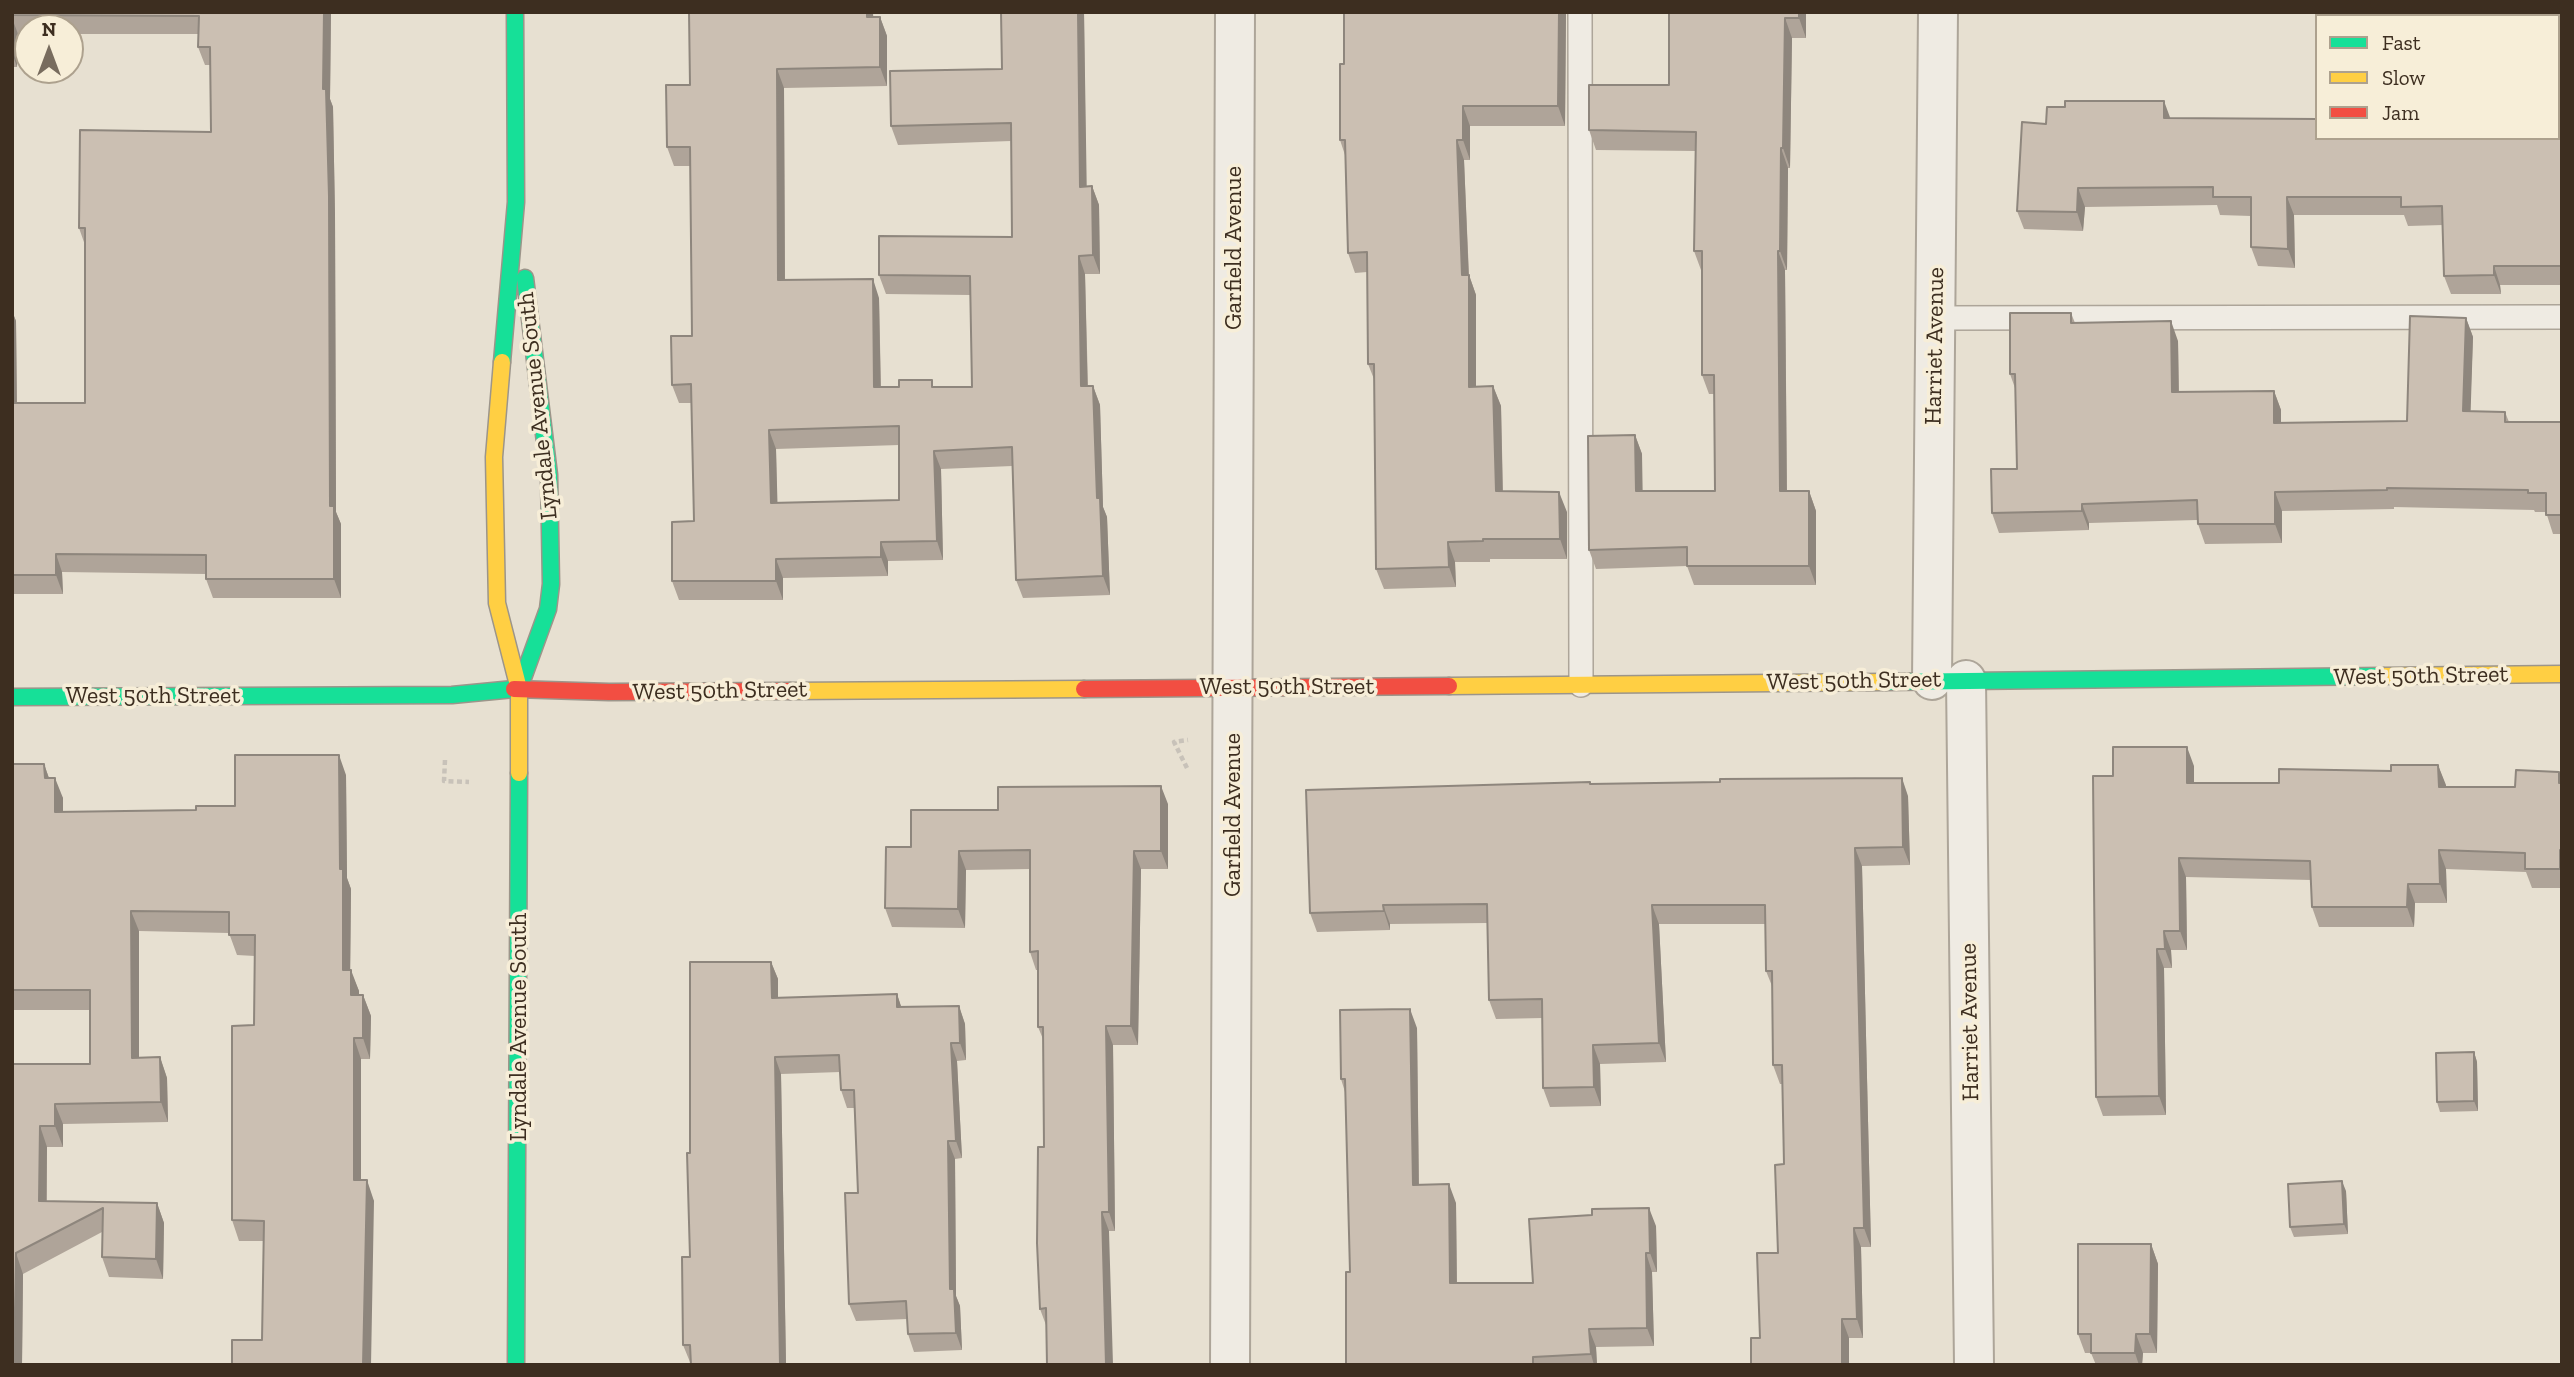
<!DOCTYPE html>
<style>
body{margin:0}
#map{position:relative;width:2574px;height:1377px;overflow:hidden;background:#e7e0d1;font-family:"Zilla Slab",serif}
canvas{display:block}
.frame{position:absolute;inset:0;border:14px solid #3d2e20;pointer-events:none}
.legend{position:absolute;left:2315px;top:14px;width:245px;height:126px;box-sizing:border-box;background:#f7eed8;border:2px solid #ada18e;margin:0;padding:9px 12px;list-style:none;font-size:21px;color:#3d2e20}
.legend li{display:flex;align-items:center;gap:14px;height:35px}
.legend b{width:35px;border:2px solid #ada18e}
.north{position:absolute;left:14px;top:14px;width:70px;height:70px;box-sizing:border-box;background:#f7eed8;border:2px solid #ada18e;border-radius:50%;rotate:0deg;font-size:19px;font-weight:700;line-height:28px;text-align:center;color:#3d2e20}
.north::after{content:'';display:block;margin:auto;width:24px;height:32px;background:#786c5e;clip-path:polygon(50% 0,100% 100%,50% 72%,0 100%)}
</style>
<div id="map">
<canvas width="2574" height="1377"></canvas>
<div class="frame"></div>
<ul class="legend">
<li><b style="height:9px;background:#16e098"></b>Fast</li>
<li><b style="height:9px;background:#ffcf43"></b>Slow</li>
<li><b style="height:9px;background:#f24e42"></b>Jam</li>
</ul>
<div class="north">N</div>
</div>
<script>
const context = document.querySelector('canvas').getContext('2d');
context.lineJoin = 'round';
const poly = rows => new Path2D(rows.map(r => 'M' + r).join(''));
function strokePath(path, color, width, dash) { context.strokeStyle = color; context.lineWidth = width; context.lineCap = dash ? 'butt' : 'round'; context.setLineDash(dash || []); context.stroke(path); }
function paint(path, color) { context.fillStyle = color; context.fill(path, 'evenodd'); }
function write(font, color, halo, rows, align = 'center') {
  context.font = font + ' "Zilla Slab",serif'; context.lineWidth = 7; context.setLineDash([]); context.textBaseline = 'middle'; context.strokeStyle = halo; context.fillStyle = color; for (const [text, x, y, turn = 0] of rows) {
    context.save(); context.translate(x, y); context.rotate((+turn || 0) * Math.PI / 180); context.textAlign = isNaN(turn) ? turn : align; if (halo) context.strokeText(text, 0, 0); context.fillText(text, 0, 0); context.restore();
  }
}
const lane = poly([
 [1580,12,1581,685],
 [1936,318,2562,317]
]);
const street = poly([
 [1932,680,1938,12],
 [1966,680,1974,1365],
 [1230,1365,1235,12]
]);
const fast = poly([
 [502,362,516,202,515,12],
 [1885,682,2383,676],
 [519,689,548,609,551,584,549,475,525,278],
 [12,697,452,695,514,689],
 [516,1365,519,773]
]);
const slow = poly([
 [502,362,494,457,497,603,519,689,519,773],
 [2383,676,2562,674],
 [1449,686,1885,682],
 [790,691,1084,689]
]);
const jam = poly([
 [514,689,609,692,790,691],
 [1084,689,1449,686]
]);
strokePath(lane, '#ada599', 26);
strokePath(street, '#ada599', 42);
strokePath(fast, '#9c958a', 19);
strokePath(slow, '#9c958a', 19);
strokePath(jam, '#9c958a', 19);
strokePath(poly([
 [445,760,444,781,469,782],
 [1187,768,1174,742,1188,740]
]), '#c8c2b9', 4.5, [5, 3.5]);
strokePath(lane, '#efebe3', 23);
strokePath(street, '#efebe3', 38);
strokePath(fast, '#16e098', 16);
strokePath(slow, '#ffcf43', 16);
strokePath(jam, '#f24e42', 16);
paint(poly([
 [12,12,331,12,330,99,333,107,335,215,336,512,341,524,341,598,213,598,206,579,206,574,62,572,63,594,12,594,12,311,16,321,17,403,85,403,85,245,79,228,211,132,210,65,205,65,198,47,198,34,70,34,70,28,28,28,28,34,18,34,17,67,12,67],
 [1084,12,1086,186,1092,186,1099,205,1100,274,1085,274,1088,386,1093,386,1100,405,1103,507,1107,517,1110,595,1023,598,1016,580,1012,466,941,469,943,560,888,561,888,576,783,578,783,600,679,600,672,581,694,521,691,403,679,403,672,385,692,336,691,166,674,166,667,147,690,85,873,17,880,17,887,36,887,86,784,88,785,280,879,298,881,387,972,387,970,295,886,294,879,275,1012,237,1011,141,898,145,891,126,1002,69],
 [899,445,899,500,777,503,776,449],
 [1344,12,1566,12,1565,126,1470,126,1470,160,1464,160,1469,275,1476,295,1476,387,1493,386,1501,406,1503,491,1567,512,1567,559,1490,559,1490,562,1455,562,1456,587,1384,589,1376,569,1374,379,1368,364,1367,272,1355,273,1348,253,1345,155,1340,140,1344,64],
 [1669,12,1806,12,1806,38,1792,38,1790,168,1788,168,1787,270,1785,270,1787,491,1809,491,1816,511,1816,585,1694,585,1687,566,1596,569,1589,550,1635,435,1642,454,1642,491,1715,491,1714,394,1709,394,1702,375,1701,270,1694,251,1696,151,1596,150,1589,130,1669,85],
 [2562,68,2562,285,2500,285,2501,294,2451,294,2444,276,2443,225,2408,226,2404,215,2294,215,2295,268,2258,266,2251,247,2251,216,2220,215,2217,205,2085,207,2083,231,2024,229,2017,211,2046,124,2065,107,2170,118,2558,138],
 [2071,313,2075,323,2178,341,2179,392,2274,391,2281,410,2281,423,2407,421,2466,318,2473,337,2470,412,2505,412,2509,422,2562,422,2562,534,2553,534,2546,512,2535,512,2534,510,2394,507,2394,509,2282,511,2282,543,2205,544,2198,524,2197,520,2089,523,2089,530,1999,533,1992,513,2017,469,2015,388,2010,374],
 [12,764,44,764,49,778,63,798,63,812,196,810,235,806,346,775,347,878,351,889,350,970,359,991,359,995,363,995,371,1016,370,1059,361,1059,361,1180,374,1201,262,1340,264,1241,239,1241,232,1220,254,1025,255,956,237,955,229,933,139,931,139,1058,160,1057,167,1078,168,1122,63,1124,63,1147,47,1147,47,1201,157,1203,164,1223,163,1279,109,1277,102,1257,102,1232,23,1274,22,1365,12,1365],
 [14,1010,90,1010,90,1064,13,1064],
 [2438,765,2446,787,2515,787,2562,780,2562,888,2532,888,2526,872,2446,869,2447,903,2415,903,2414,927,2319,927,2312,907,2311,880,2186,877,2187,950,2171,950,2172,968,2164,968,2166,1115,2103,1116,2096,1097,2113,776,2194,766,2194,783,2279,783],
 [1591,784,1908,796,1910,865,1862,866,1871,1247,1861,1247,1863,1338,1760,1338,1778,1253,1784,1164,1782,1084,1780,1084,1773,1065,1772,986,1766,971,1766,924,1659,924,1666,1062,1600,1064,1601,1106,1550,1107,1543,1088,1542,1018,1496,1019,1489,1000,1487,923,1390,924,1390,930,1317,932,1310,913],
 [1168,804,1168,869,1141,869,1138,1045,1113,1045,1115,1231,1109,1231,1046,1325,1040,1309,1044,1147,1043,1039,1038,1027,1038,970,1036,970,1030,952,1030,869,966,870,965,928,892,927,885,908,911,847,998,810],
 [690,962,771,962,778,979,778,998,897,994,901,1007,959,1006,965,1024,966,1060,957,1061,962,1158,955,1159,956,1296,960,1306,962,1350,914,1352,908,1334,907,1319,856,1321,849,1304,845,1193,858,1193,855,1108,847,1108,841,1090,840,1072,781,1074,786,1365,796,1365,691,1365,691,1362,690,1362,683,1345,682,1257,690,1257,687,1153,690,1153],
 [1417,1028,1419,1185,1456,1203,1457,1283,1533,1283,1656,1226,1657,1272,1652,1272,1654,1346,1596,1347,1597,1365,1346,1365,1350,1272,1345,1092,1341,1079],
 [2474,1052,2477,1062,2478,1111,2440,1112,2437,1102],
 [2346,1191,2348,1234,2294,1237,2290,1227],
 [2151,1244,2158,1264,2157,1353,2143,1353,2142,1365,2096,1365,2091,1353,2085,1353,2078,1334]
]), '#afa499');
paint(poly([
 [324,12,331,12,330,99,333,107,335,215,336,512,341,524,341,598,334,579,330,506,323,89],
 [867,12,873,12,874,36,867,17],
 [1078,12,1084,12,1087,205,1080,187],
 [1559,12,1566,12,1565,126,1558,106],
 [1799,12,1806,12,1806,38,1799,18],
 [880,17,887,36,887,86,880,67],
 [12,18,18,34,17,67,12,53],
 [1785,18,1792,38,1790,168,1783,148],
 [777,69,784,88,785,299,778,280],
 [2164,101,2171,120,2164,118],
 [1463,106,1470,126,1470,160,1463,140],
 [1457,140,1464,160,1469,282,1469,275,1476,295,1476,407,1469,387,1462,275],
 [1781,148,1788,168,1787,270,1780,251],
 [1092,186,1099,205,1100,274,1093,255],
 [2078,188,2085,207,2083,231,2077,212],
 [2287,197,2294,215,2295,268,2288,249],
 [1778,251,1785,270,1787,511,1780,491],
 [1079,256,1085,274,1088,405,1081,386],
 [2494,266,2500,285,2501,294,2494,275],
 [873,279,879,298,881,406,874,387],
 [12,311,16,321,17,422,12,407],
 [2466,318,2473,337,2470,431,2463,411],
 [2171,321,2178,341,2179,411,2172,392],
 [1093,386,1100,405,1103,507,1107,517,1110,595,1103,576,1097,498],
 [1493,386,1501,406,1503,511,1496,491],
 [2274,391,2281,410,2281,442,2274,423],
 [769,430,776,449,778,522,771,503],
 [1635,435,1642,454,1643,511,1636,491],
 [934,451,941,469,943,560,937,541],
 [1809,491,1816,511,1816,585,1809,566],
 [1559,492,1567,512,1567,559,1560,539],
 [2275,492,2282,511,2282,543,2275,524],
 [2082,504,2089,523,2089,530,2082,511],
 [881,542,888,561,888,576,881,557],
 [1448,542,1455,562,1456,587,1449,567],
 [56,554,62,572,63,594,56,575],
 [776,559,783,578,783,600,776,581],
 [2187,747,2194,766,2194,803,2187,783],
 [339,755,346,775,347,878,351,889,350,991,343,970,340,869],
 [44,764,51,784,45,778],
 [2438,765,2446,785,2446,806,2439,787],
 [55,778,63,798,63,832,55,812],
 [1902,778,1908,796,1910,865,1903,847],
 [1161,786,1168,804,1168,869,1161,851],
 [1855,848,1862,866,1871,1247,1864,1228],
 [2439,850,2446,869,2447,903,2440,884],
 [2560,850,2562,854,2562,874,2560,869],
 [959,851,966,870,965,928,958,909],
 [1134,851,1141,869,1138,1045,1131,1026],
 [2179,858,2186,877,2187,950,2180,931],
 [2408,884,2415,903,2414,927,2407,907],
 [1383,905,1390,924,1390,930,1384,911],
 [1652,905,1659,924,1666,1062,1659,1043],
 [131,911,139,931,139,1079,132,1058],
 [2164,931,2171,950,2172,968,2165,949],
 [2157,949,2164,968,2166,1115,2159,1096],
 [771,962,778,979,778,1015,772,998],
 [351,970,359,991,359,1015,351,995],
 [897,994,903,1012,897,1007],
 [363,995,371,1016,370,1059,363,1038],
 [959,1006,965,1024,966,1060,960,1043],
 [12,1007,14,1010,13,1085,12,1084],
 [1410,1009,1417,1028,1419,1204,1413,1185],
 [1106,1026,1113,1045,1115,1231,1109,1212],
 [354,1038,361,1059,361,1200,354,1180],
 [951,1043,957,1061,962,1158,956,1141],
 [1593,1045,1600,1064,1601,1106,1594,1087],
 [2474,1052,2477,1062,2478,1111,2474,1101],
 [160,1057,167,1078,168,1122,161,1102],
 [775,1057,781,1074,786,1365,780,1365],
 [55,1104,63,1124,63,1147,55,1126],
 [40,1126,47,1147,46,1222,39,1201],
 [948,1141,955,1159,956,1296,960,1306,962,1350,956,1333,950,1289],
 [367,1180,374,1201,371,1365,363,1365],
 [2342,1181,2346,1191,2348,1234,2344,1224],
 [1449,1184,1456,1203,1457,1302,1450,1283],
 [157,1203,164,1223,163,1279,156,1259],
 [1649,1208,1656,1226,1657,1272,1650,1253],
 [1102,1212,1109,1231,1113,1365,1106,1365],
 [1854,1228,1861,1247,1863,1338,1857,1319],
 [2151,1244,2158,1264,2157,1353,2150,1334],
 [16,1253,23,1274,22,1365,14,1365],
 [1646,1253,1652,1272,1654,1346,1647,1328],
 [1842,1319,1849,1338,1849,1365,1842,1365],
 [1589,1329,1596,1347,1597,1365,1594,1365,1591,1354],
 [2136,1334,2143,1353,2142,1365,2139,1365,2135,1353]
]), '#8e867d');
const building = poly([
 [12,12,324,12,323,89,326,89,329,196,330,506,334,506,334,579,206,579,206,555,56,554,56,575,12,575,12,403,85,403,85,228,79,228,80,130,211,132,210,47,198,47,199,16,12,15,12,12],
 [689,12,867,12,867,17,880,17,880,67,777,69,778,280,873,279,874,387,899,387,899,380,932,380,932,387,972,387,970,276,879,275,879,236,1012,237,1011,123,891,126,890,71,1002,69,1001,12,1078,12,1080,187,1092,186,1093,255,1079,256,1081,386,1093,386,1097,498,1100,498,1103,576,1016,580,1012,447,934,451,937,541,881,542,881,557,776,559,776,581,672,581,672,522,694,521,691,384,672,385,671,336,692,336,690,147,667,147,666,85,690,85,689,12],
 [899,426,899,500,771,503,769,430,899,426],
 [1344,12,1559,12,1558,106,1463,106,1463,140,1457,140,1462,275,1469,275,1469,387,1493,386,1496,491,1559,492,1560,539,1483,539,1483,541,1448,542,1449,567,1376,569,1374,364,1368,364,1367,252,1348,253,1345,140,1340,140,1340,64,1344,64,1344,12],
 [1669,12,1799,12,1799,18,1785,18,1783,148,1781,148,1780,251,1778,251,1780,491,1809,491,1809,566,1687,566,1687,547,1589,550,1588,436,1635,435,1636,491,1715,491,1714,375,1702,375,1702,251,1694,251,1696,132,1589,130,1589,85,1669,85,1669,12],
 [2558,68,2562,68,2562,266,2494,266,2494,275,2444,276,2442,206,2401,207,2401,197,2287,197,2288,249,2251,247,2251,197,2213,197,2213,187,2078,188,2077,212,2017,211,2022,122,2046,124,2047,107,2065,107,2065,101,2164,101,2164,118,2317,119,2317,138,2558,138,2558,68],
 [2010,313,2071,313,2071,323,2171,321,2172,392,2274,391,2274,423,2407,421,2410,316,2466,318,2463,411,2505,412,2505,422,2562,422,2562,515,2546,515,2546,493,2528,493,2528,490,2387,488,2387,490,2275,492,2275,524,2198,524,2197,500,2082,504,2082,511,1992,513,1991,469,2017,469,2015,374,2010,374,2010,313],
 [2113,747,2187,747,2187,783,2279,783,2279,769,2391,771,2391,765,2438,765,2439,787,2515,787,2516,770,2559,772,2559,783,2562,783,2562,850,2560,850,2560,869,2525,869,2525,853,2439,850,2440,884,2408,884,2407,907,2312,907,2310,861,2179,858,2180,931,2164,931,2165,949,2157,949,2159,1096,2096,1097,2093,776,2113,776,2113,747],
 [235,755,339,755,340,869,343,869,343,970,351,970,351,995,363,995,363,1038,354,1038,354,1180,367,1180,363,1365,232,1365,232,1340,262,1340,264,1221,232,1220,232,1026,254,1025,255,935,229,935,229,912,131,911,132,1058,160,1057,161,1102,55,1104,55,1126,40,1126,39,1201,157,1203,156,1259,102,1257,103,1208,16,1253,14,1365,12,1365,12,1064,90,1064,90,990,12,990,12,764,44,764,45,778,55,778,55,812,196,810,196,806,235,806,235,755],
 [1902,778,1903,847,1855,848,1864,1228,1854,1228,1857,1319,1842,1319,1842,1365,1751,1365,1751,1338,1760,1338,1757,1253,1778,1253,1775,1165,1784,1164,1782,1065,1773,1065,1772,971,1766,971,1765,905,1652,905,1659,1043,1593,1045,1594,1087,1543,1088,1542,999,1489,1000,1487,904,1383,905,1384,911,1310,913,1306,790,1590,782,1590,784,1720,782,1720,779,1902,778],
 [1161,786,1161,851,1134,851,1131,1026,1106,1026,1109,1212,1102,1212,1106,1365,1047,1365,1046,1308,1040,1309,1037,1243,1038,1147,1044,1147,1043,1027,1038,1027,1038,951,1030,952,1030,850,959,851,958,909,885,908,886,847,911,847,911,810,998,810,998,787,1161,786],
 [690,962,771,962,772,998,897,994,897,1007,959,1006,960,1043,951,1043,956,1141,948,1141,950,1289,954,1289,956,1333,908,1334,906,1301,849,1304,845,1193,858,1193,854,1090,841,1090,839,1055,775,1057,780,1365,691,1365,690,1345,683,1345,682,1257,690,1257,687,1153,690,1153,690,962],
 [1410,1009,1413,1185,1449,1184,1450,1283,1533,1283,1529,1219,1592,1215,1592,1209,1649,1208,1650,1253,1646,1253,1647,1328,1589,1329,1591,1354,1533,1357,1533,1365,1346,1365,1346,1272,1350,1272,1345,1079,1341,1079,1340,1010,1410,1009],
 [2474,1052,2474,1101,2437,1102,2436,1053,2474,1052],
 [2342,1181,2344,1224,2290,1227,2288,1184,2342,1181],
 [2078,1244,2151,1244,2150,1334,2136,1334,2135,1353,2091,1353,2091,1334,2078,1334,2078,1244]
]);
paint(building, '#cbbfb2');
strokePath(building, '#8e867d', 2);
write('24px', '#3d2e20', '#f7eed8', [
 ["Garfield Avenue",1234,248,-90],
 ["Harriet Avenue",1935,346,-89],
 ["Lyndale Avenue South",538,406,-96],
 ["West 50th Street",2421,676,-1],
 ["West 50th Street",1854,681,-1],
 ["West 50th Street",1287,687],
 ["West 50th Street",720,691,-1],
 ["West 50th Street",153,696],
 ["Garfield Avenue",1233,815,-90],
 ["Harriet Avenue",1970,1022,-91],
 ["Lyndale Avenue South",519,1027,-90]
]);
</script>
